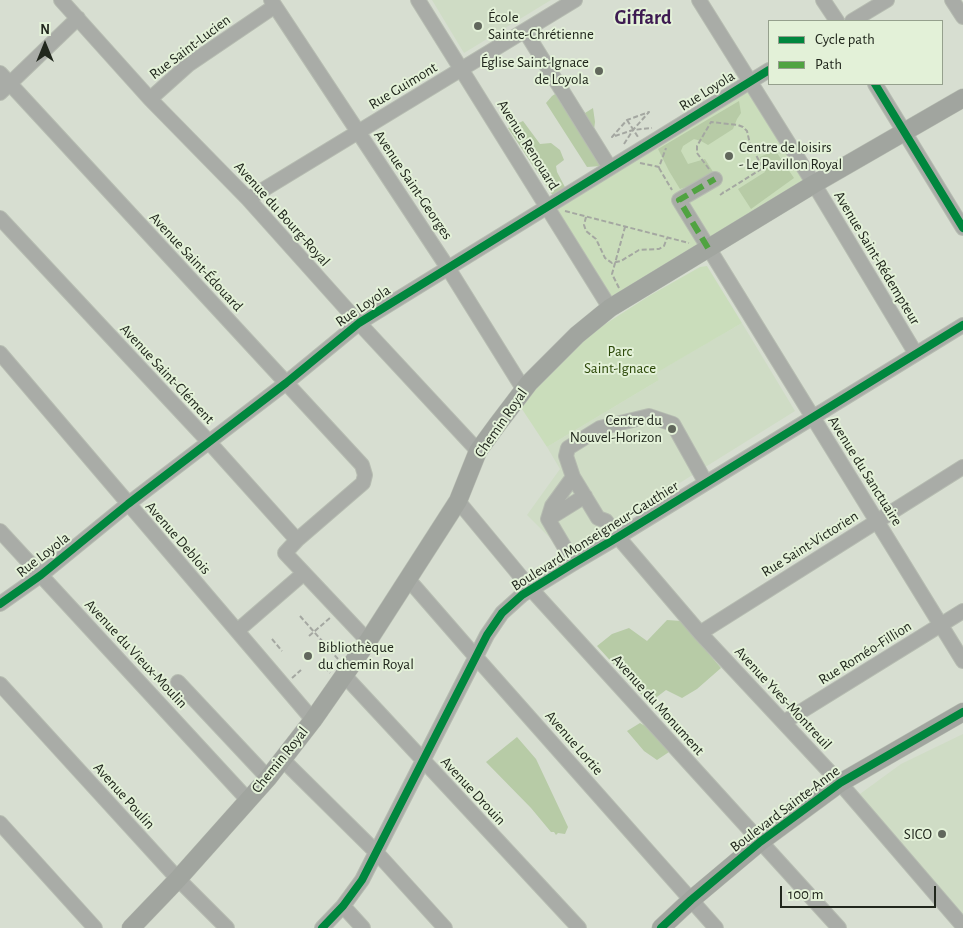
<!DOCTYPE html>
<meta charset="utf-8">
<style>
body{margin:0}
#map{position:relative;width:963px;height:928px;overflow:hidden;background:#d7ded1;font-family:"Alegreya Sans",sans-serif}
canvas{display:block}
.legend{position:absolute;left:768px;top:20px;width:175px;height:65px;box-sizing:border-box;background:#e3f1d8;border:1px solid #95a08d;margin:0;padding:6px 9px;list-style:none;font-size:15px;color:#21271d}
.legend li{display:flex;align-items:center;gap:10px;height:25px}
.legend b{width:25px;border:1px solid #95a08d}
.north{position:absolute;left:20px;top:20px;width:50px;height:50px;-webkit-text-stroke:4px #e3f1d8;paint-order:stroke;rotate:0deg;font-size:14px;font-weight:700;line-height:20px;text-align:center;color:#21271d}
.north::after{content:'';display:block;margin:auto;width:18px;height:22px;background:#21271d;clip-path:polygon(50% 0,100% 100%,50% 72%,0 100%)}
.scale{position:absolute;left:780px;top:886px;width:156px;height:22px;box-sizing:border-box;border:2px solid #21271d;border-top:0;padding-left:6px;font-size:15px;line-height:18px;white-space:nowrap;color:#21271d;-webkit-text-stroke:4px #e3f1d8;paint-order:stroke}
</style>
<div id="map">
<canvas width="963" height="928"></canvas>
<ul class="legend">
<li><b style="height:6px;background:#00873e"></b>Cycle path</li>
<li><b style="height:6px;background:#50a341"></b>Path</li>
</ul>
<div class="north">N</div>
<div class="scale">100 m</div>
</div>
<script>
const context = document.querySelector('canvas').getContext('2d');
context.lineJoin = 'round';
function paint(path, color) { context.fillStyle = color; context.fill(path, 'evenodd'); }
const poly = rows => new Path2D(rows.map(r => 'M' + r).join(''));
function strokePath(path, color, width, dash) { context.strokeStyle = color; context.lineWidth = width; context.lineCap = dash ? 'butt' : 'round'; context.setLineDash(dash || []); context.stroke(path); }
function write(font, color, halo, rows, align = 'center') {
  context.font = font + ' "Alegreya Sans",sans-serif'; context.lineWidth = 4; context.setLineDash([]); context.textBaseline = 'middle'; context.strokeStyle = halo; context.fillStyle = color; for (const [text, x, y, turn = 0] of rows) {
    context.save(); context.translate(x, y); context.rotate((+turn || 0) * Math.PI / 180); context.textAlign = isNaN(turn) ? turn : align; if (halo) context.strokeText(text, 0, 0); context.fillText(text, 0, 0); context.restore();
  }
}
paint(poly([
 [432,0,551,0,464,53],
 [742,323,795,411,566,554,527,515,560,469,547,447,659,380,655,373],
 [963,734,963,919,853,799,901,764]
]), '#cfdcc5');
paint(poly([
 [750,81,814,184,610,308,547,207],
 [707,266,742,323,656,373,659,380,547,447,520,406,563,359,596,330,649,296,700,267]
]), '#caddbb');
paint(poly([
 [566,87,585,113,593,108,595,122,594,130,601,166,587,167,546,103,552,96],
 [739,101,741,113,737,119,733,129,708,145,701,141,694,139,683,146,681,151,688,164,705,159,715,175,695,184,680,189,669,171,658,149],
 [523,121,540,144,551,143,560,150,564,160,556,166,557,172,566,189,553,196,508,128],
 [775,150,794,178,751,209,738,189,765,172,760,157],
 [667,620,681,621,721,668,697,689,682,698,666,690,649,703,597,646,612,634,629,628,647,641],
 [640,723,652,730,669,752,657,760,644,751,627,731],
 [517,737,536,759,568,827,565,834,558,833,556,835,554,832,551,832,531,808,486,762]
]), '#b7cba6');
const minor = poly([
 [61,0,150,99,248,199,359,323,478,451],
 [271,0,448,268,524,390],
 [418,0,610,308],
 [699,0,814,184,916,354],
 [823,0,837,21],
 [952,0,963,17],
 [852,21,887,0],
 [525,31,610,168],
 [0,73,362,465,365,475,363,483,297,540],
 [875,84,963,228],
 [0,93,78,18],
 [150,99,188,65,275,6],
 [715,179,679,200,963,661],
 [248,199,575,0],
 [0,218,209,442,297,540,285,553,368,641],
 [0,353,313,720],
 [573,477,598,518,606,521,618,537,700,633,840,783,963,926],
 [458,501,531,589,839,928],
 [548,519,585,496],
 [0,531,248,800],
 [574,563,548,519,552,506,573,477,566,456,568,448,600,428,649,416,673,424,706,483],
 [408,579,475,656,716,928],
 [0,604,41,575,128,504,286,383,359,323,769,70],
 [237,631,304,573],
 [700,633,963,467],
 [344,675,579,928],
 [178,682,268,778],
 [0,684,178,879,227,928],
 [784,722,963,611],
 [282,759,377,853,445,928],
 [0,823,95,928],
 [343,906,363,928],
 [322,928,343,906,362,880,487,635,502,613,522,595,574,563,618,537,963,325]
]);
const major = poly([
 [131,928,178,879,268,778,313,720,368,641,458,501,478,451,497,425,529,383,577,335,610,308,814,184,963,98],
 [661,928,691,900,760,842,840,783,963,712]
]);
strokePath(minor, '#b6bcb1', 16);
strokePath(major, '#b6bcb1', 19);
strokePath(poly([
 [627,120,638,137],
 [624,144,633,130,649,112,627,120,612,137,633,130,652,128],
 [640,163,659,167,666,148],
 [659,168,672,190],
 [709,169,697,153,697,146,711,122,738,125,743,127,747,131,750,144,763,168,723,193],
 [720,195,723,193,722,190],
 [565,211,689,243],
 [586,217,584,225,586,231,596,239,605,258,612,263,621,261,639,250,659,249,664,246,667,238],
 [619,288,612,274,625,227],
 [300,616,338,659],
 [309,636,330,618],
 [272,639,282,651],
 [325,667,330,673],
 [292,678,301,670]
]), '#a4a7a1', 2, [5, 2.5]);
strokePath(minor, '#a9aca7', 14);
strokePath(major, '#a1a59f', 18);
strokePath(poly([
 [708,248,679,200,715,179]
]), '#50a341', 6, [12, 6]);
strokePath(poly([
 [875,84,963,228],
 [0,604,41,575,128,504,286,383,359,323,769,70],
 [322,928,343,906,362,880,487,635,502,613,522,595,574,563,618,537,963,325],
 [661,928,691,900,760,842,840,783,963,712]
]), '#00873e', 8);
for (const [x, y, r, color] of [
 [478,26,5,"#61675c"],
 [599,71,5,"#61675c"],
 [729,156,5,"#61675c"],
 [672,429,5,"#61675c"],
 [308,656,5,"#61675c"],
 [942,834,5,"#61675c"]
]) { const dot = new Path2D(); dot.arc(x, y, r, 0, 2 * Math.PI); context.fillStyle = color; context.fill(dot); strokePath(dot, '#e3f1d8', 2); }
write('15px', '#21271d', '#e3f1d8', [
 ["École",488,17],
 ["Sainte-Chrétienne",488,34],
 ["Église Saint-Ignace",589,62,"right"],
 ["de Loyola",589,79,"right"],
 ["Centre de loisirs",739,147],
 ["- Le Pavillon Royal",739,164],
 ["Centre du",662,420,"right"],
 ["Nouvel-Horizon",662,437,"right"],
 ["Bibliothèque",318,647],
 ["du chemin Royal",318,664],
 ["SICO",932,834,"right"]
], 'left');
write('15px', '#21271d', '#e3f1d8', [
 ["Rue Saint-Lucien",190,47,-37],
 ["Rue Guimont",403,86,-31],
 ["Rue Loyola",707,91,-32],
 ["Avenue Renouard",528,145,58],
 ["Avenue Saint-Georges",413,185,56],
 ["Avenue du Bourg-Royal",282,214,48],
 ["Avenue Saint-Rédempteur",877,258,59],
 ["Avenue Saint-Édouard",196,262,47],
 ["Rue Loyola",363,306,-34],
 ["Avenue Saint-Clément",167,374,47],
 ["Chemin Royal",501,423,-55],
 ["Avenue du Sanctuaire",865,471,58],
 ["Boulevard Monseigneur-Gauthier",595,536,-32],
 ["Avenue Deblois",178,538,49],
 ["Rue Saint-Victorien",810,544,-32],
 ["Rue Loyola",43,555,-38],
 ["Rue Roméo-Fillion",865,653,-32],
 ["Avenue du Vieux-Moulin",136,654,47],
 ["Avenue Yves-Montreuil",783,698,47],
 ["Avenue du Monument",658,705,48],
 ["Avenue Lortie",574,743,49],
 ["Chemin Royal",280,760,-51],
 ["Avenue Drouin",473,791,47],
 ["Avenue Poulin",124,796,48],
 ["Boulevard Sainte-Anne",785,809,-37]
]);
write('15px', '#2c4808', '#e3f1d8', [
 ["Parc",620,351],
 ["Saint-Ignace",620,368]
]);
write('bold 20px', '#3d1a51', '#e3f1d8', [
 ["Giffard",643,18]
]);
</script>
